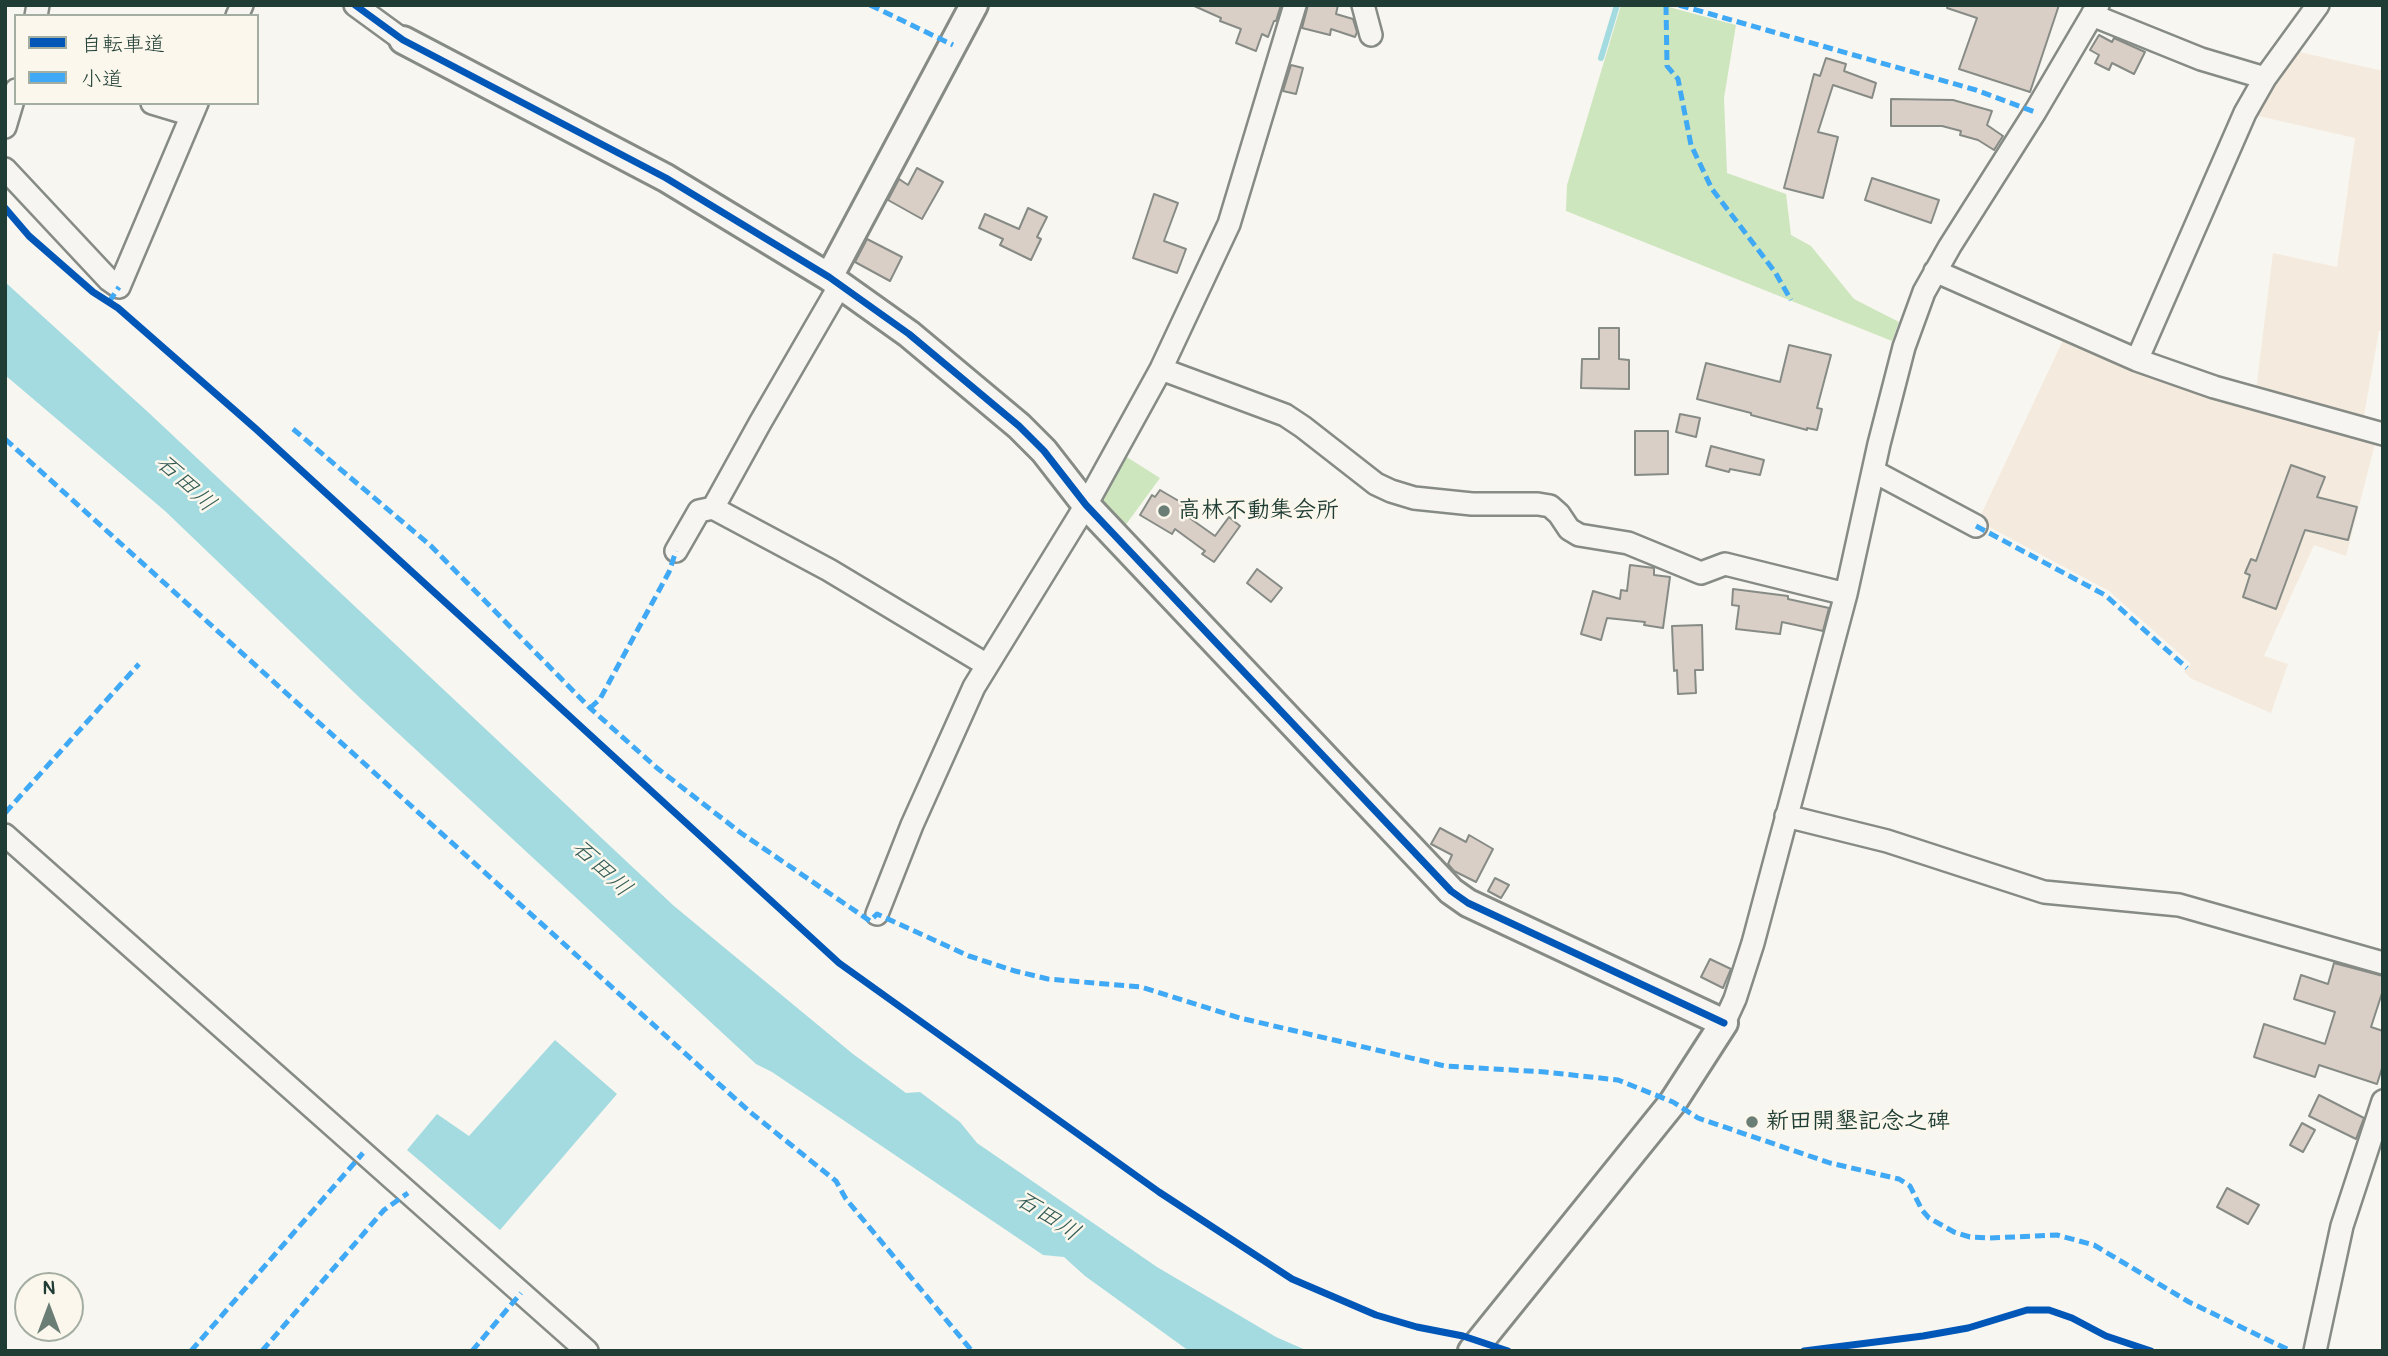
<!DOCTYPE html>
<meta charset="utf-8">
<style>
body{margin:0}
#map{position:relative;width:2388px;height:1356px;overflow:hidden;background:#f8f6f0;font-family:Pangolin,"Klee One",sans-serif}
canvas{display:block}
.frame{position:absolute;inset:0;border:7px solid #1f3d34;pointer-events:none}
.legend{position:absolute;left:14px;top:14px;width:245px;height:91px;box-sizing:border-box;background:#fbf7ec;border:2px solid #a3ada2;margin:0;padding:9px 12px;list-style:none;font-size:21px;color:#1f3d34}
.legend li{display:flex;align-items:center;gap:14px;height:35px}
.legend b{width:35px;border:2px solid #a3ada2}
.north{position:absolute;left:14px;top:1272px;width:70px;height:70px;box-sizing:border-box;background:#fbf7ec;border:2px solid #a3ada2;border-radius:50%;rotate:0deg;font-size:19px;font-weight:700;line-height:28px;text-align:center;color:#1f3d34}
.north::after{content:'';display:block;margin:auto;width:24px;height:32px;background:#6b7e76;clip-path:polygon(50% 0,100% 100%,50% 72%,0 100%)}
</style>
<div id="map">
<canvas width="2388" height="1356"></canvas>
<div class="frame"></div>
<ul class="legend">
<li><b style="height:9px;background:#0057b8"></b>自転車道</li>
<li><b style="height:9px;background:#3fa9f5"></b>小道</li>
</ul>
<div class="north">N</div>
</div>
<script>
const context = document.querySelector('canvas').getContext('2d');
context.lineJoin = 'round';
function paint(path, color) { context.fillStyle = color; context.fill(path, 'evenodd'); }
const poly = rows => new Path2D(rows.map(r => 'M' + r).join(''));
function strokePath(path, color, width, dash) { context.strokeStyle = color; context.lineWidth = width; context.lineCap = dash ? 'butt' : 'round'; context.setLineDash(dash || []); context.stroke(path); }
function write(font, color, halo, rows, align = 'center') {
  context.font = font + ' Pangolin,"Klee One",sans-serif'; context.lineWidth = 5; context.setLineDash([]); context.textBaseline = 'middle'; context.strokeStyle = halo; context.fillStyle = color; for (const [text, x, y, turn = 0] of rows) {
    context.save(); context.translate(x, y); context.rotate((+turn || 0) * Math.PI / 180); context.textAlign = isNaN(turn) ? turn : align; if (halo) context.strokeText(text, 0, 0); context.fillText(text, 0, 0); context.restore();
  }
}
paint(poly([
 [2295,51,2383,71,2383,331,2379,331,2363,421,2256,391,2273,253,2337,267,2355,138,2254,115,2272,84],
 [2064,338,2376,440,2346,556,2314,545,2264,656,2288,664,2271,713,2192,679,2184,672,2191,664,2109,591,1978,521]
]), '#f4eade');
paint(poly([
 [1621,5,1661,5,1736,25,1724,98,1727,173,1786,194,1791,235,1811,246,1854,299,1899,322,1892,341,1566,211,1567,185],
 [1122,454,1160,478,1122,530,1096,501]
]), '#cee6be');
paint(poly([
 [5,282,149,413,674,906,853,1054,906,1093,920,1092,960,1122,977,1143,1157,1267,1276,1337,1308,1351,1189,1351,1085,1276,1064,1257,1043,1255,772,1072,756,1064,360,698,165,511,5,375],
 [555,1040,617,1094,500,1230,407,1150,437,1114,469,1136]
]), '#a3dbe1');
strokePath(poly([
 [1601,58,1617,5]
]), '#a3dbe1', 6);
const building = poly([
 [1192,5,1281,5,1276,21,1274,21,1268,37,1262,34,1256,51,1236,43,1241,29,1220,21,1221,18,1192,5],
 [1308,5,1338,5,1336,14,1353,19,1357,32,1355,37,1331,29,1330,35,1302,28,1308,5],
 [1948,5,2059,5,2030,92,1959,69,1977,18,1947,8,1948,5],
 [2099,35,2112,42,2114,38,2145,52,2134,74,2112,63,2109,70,2095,63,2099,55,2090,50,2099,35],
 [1826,58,1846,64,1844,71,1876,83,1872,98,1833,85,1818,132,1838,137,1823,198,1784,188,1814,74,1820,76,1826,58],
 [1291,65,1303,68,1296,94,1283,91,1291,65],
 [1891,99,1953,100,1992,111,1987,125,2003,136,1994,150,1978,140,1960,135,1961,131,1942,126,1891,126,1891,99],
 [917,168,943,182,922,219,888,200,899,179,908,185,917,168],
 [1872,178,1939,200,1931,223,1865,200,1872,178],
 [1154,194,1178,203,1164,241,1186,249,1177,273,1133,258,1154,194],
 [1028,208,1047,217,1037,237,1041,239,1031,260,1000,245,1003,239,979,228,985,214,1019,229,1028,208],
 [867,239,902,257,890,281,855,262,867,239],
 [1599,328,1619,328,1619,359,1629,360,1629,389,1581,388,1582,359,1599,359,1599,328],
 [1789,345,1831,355,1817,408,1822,409,1817,430,1807,428,1807,430,1751,415,1751,413,1697,399,1706,363,1780,382,1789,345],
 [1680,414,1700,418,1696,437,1676,432,1680,414],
 [1635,431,1668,431,1668,474,1635,475,1635,431],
 [1711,446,1764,460,1760,475,1730,469,1729,472,1706,466,1711,446],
 [2291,465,2325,477,2317,497,2357,507,2348,540,2305,530,2276,609,2243,597,2250,575,2245,573,2251,559,2256,561,2291,465],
 [1160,490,1189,507,1184,514,1215,536,1229,517,1240,526,1214,562,1202,554,1205,551,1175,529,1172,534,1140,515,1152,495,1155,497,1160,490],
 [1630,565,1654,568,1654,575,1670,577,1663,628,1644,625,1645,622,1607,618,1601,640,1581,634,1593,591,1620,599,1621,590,1627,591,1630,565],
 [1257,569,1282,588,1271,602,1247,583,1257,569],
 [1733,589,1788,596,1788,599,1829,608,1823,631,1782,622,1780,634,1736,629,1739,606,1732,605,1733,589],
 [1702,625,1703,670,1695,670,1696,693,1678,694,1677,670,1674,671,1672,626,1702,625],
 [1440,828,1466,842,1469,835,1493,849,1476,882,1454,871,1448,864,1452,855,1431,844,1440,828],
 [1495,878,1509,885,1501,898,1488,891,1495,878],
 [1710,959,1731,969,1723,988,1701,977,1710,959],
 [2334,963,2383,976,2383,990,2371,1027,2383,1031,2383,1065,2377,1084,2319,1065,2315,1077,2254,1057,2264,1024,2325,1044,2335,1012,2294,999,2301,975,2328,984,2334,963],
 [2319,1095,2364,1118,2356,1139,2309,1116,2319,1095],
 [2302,1123,2315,1130,2303,1152,2290,1145,2302,1123],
 [2227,1188,2259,1205,2248,1224,2217,1207,2227,1188]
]);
paint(building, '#d9cfc6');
strokePath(building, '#868b86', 2);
const minor = poly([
 [355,5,403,40],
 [1363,5,1371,35],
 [2092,15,2201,59,2265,78],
 [36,16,38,5],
 [237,16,242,5],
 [152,103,192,115],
 [5,127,16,90],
 [5,169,109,280,119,287,197,103],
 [1935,271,2137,360,2214,387,2383,434],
 [2137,360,2245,113,2265,78,2318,5],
 [1161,369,1285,415,1303,427,1376,484,1391,491,1414,498,1472,504,1538,504,1550,506,1559,514,1569,529,1579,535,1628,543,1701,573,1725,564,1846,594],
 [1873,471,1976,526],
 [713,508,760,423,840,285],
 [676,551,699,511,713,508,829,570,987,665],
 [1786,816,1887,841,2044,892,2179,905,2383,963],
 [5,835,587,1351],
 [877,914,912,825,974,687,1086,505,1161,369,1229,224,1295,5],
 [1724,1023,1735,999,1753,943,1846,594,1879,444,1904,347,1924,292,1950,246,2035,112,2098,5],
 [2315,1351,2342,1226,2383,1101]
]);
const tertiary = poly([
 [403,40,666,178,829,277,909,334,1019,426,1044,451,1086,505,1451,891,1468,903,1724,1023,1673,1102,1472,1351],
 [829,277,974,5]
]);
strokePath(minor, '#868b86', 26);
strokePath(tertiary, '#868b86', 32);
strokePath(minor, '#f6f5f1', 21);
strokePath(tertiary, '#f6f5f1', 26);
strokePath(poly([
 [870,5,953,45],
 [1666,5,1667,66,1678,79,1691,145,1712,189,1775,272,1791,300],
 [1679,5,1976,90,2035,112],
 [109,302,119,287],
 [293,429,431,546,590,708,657,768,741,833,870,921,877,914,969,956,1015,971,1048,979,1141,987,1240,1018,1445,1066,1545,1072,1618,1080,1673,1102,1698,1118,1830,1163,1899,1179,1910,1186,1922,1210,1929,1218,1954,1232,1970,1237,1990,1238,2057,1235,2094,1245,2189,1302,2291,1351],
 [5,439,750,1112,836,1181,846,1199,972,1351],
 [1976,526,2105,595,2187,668],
 [590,708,600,699,669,572,676,551],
 [5,813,139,664],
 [191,1351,363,1153],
 [262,1351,384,1210,408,1193],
 [472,1351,521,1293]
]), '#3fa9f5', 5, [10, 5]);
strokePath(poly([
 [355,5,403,40,666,178,829,277,909,334,1019,426,1044,451,1086,505,1451,891,1468,903,1724,1023],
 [5,208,29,236,93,292,118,308,256,429,839,963,1159,1192,1292,1279,1376,1315,1417,1327,1463,1336,1508,1351],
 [1804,1351,1923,1336,1968,1328,2027,1310,2049,1310,2072,1318,2106,1336,2151,1351]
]), '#0057b8', 7);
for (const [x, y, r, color] of [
 [1164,511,7,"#6b7e76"],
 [1752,1122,7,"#6b7e76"]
]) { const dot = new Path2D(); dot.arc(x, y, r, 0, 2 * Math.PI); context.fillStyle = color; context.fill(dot); strokePath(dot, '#fbf7ec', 2.5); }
write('bold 23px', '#1f3d34', '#fbf7ec', [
 ["高林不動集会所",1178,511],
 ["新田開墾記念之碑",1766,1122]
], 'left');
write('italic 24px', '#325a55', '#fbf7ec', [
 ["石田川",185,484,43],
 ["石田川",601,869,43],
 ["石田川",1047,1217,33]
]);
</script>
